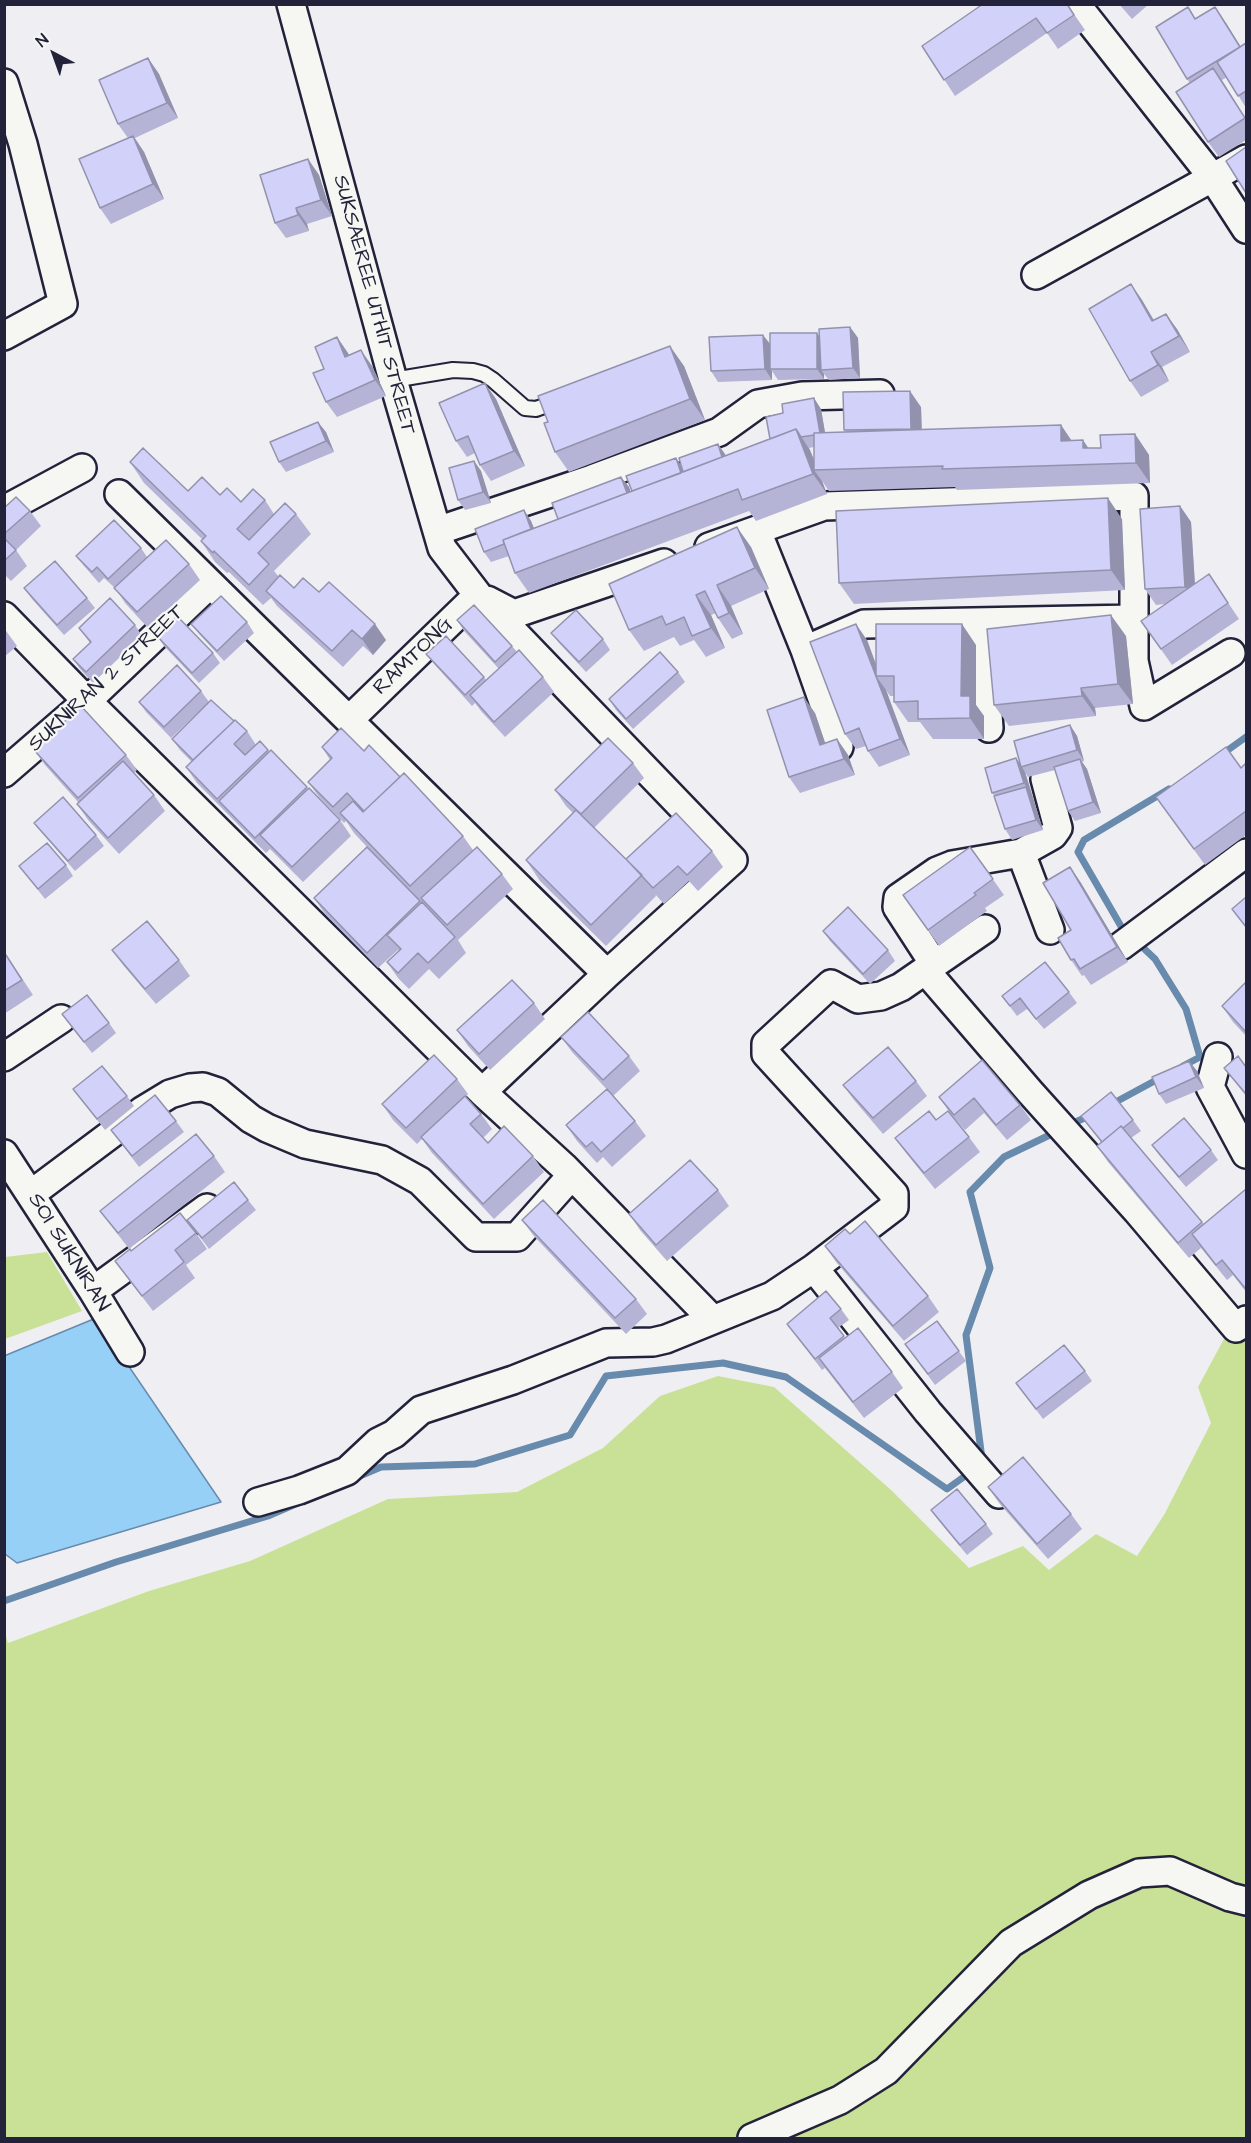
<!DOCTYPE html>
<style>
body{margin:0}
#map{position:relative;width:1251px;height:2143px;overflow:hidden;background:#efeff3;font-family:"Architects Daughter",sans-serif}
canvas{display:block}
.frame{position:absolute;inset:0;border:6px solid #22223b;pointer-events:none}
.north{position:absolute;left:24px;top:24px;width:60px;height:60px;-webkit-text-stroke:4px #f6f6f2;paint-order:stroke;rotate:319deg;font-size:16px;font-weight:700;line-height:24px;text-align:center;color:#22223b}
.north::after{content:'';display:block;margin:auto;width:21px;height:27px;background:#22223b;clip-path:polygon(50% 0,100% 100%,50% 72%,0 100%)}
</style>
<div id="map">
<canvas width="1251" height="2143"></canvas>
<div class="frame"></div>
<div class="north">N</div>
</div>
<script>
const context = document.querySelector('canvas').getContext('2d');
context.lineJoin = 'round';
function paint(path, color) { context.fillStyle = color; context.fill(path, 'evenodd'); }
const poly = rows => new Path2D(rows.map(r => 'M' + r).join(''));
function strokePath(path, color, width, dash) { context.strokeStyle = color; context.lineWidth = width; context.lineCap = dash ? 'butt' : 'round'; context.setLineDash(dash || []); context.stroke(path); }
function write(font, color, halo, rows, align = 'center') {
  context.font = font + ' "Architects Daughter",sans-serif'; context.lineWidth = 4.5; context.setLineDash([]); context.textBaseline = 'middle'; context.strokeStyle = halo; context.fillStyle = color; for (const [text, x, y, turn = 0] of rows) {
    context.save(); context.translate(x, y); context.rotate((+turn || 0) * Math.PI / 180); context.textAlign = isNaN(turn) ? turn : align; if (halo) context.strokeText(text, 0, 0); context.fillText(text, 0, 0); context.restore();
  }
}
paint(poly([
 [47,1252,82,1311,5,1339,5,1257],
 [1225,1337,1246,1337,1246,2138,5,2138,4,1630,8,1643,149,1591,250,1561,388,1499,517,1492,603,1448,660,1396,718,1376,774,1387,890,1489,969,1568,1023,1546,1049,1570,1096,1534,1137,1556,1164,1515,1211,1423,1198,1387]
]), '#c8e197');
const water = poly([
 [96,1318,221,1502,17,1563,5,1554,4,1356,96,1318]
]);
paint(water, '#97d0f7');
strokePath(water, '#688aac', 1.5);
strokePath(poly([
 [1221,755,1246,737],
 [1127,933,1122,928,1078,852,1084,840,1169,789],
 [1136,941,1155,959,1186,1009,1200,1057,1183,1066],
 [1112,1104,1160,1078],
 [1069,1125,1091,1115],
 [982,1459,966,1335,990,1268,970,1192,1004,1157,1056,1132],
 [355,1478,381,1467,475,1464,570,1435,606,1376,723,1363,786,1377,947,1489,972,1471],
 [4,1601,116,1562,268,1516,298,1503]
]), '#688aac', 7);
const lane = poly([
 [393,380,453,370,473,371,484,374,493,380,525,408,536,409,558,401]
]);
const street = poly([
 [291,4,393,380,442,548,478,595,733,860,607,974,482,1092],
 [1076,4,1213,178,1246,229],
 [4,83,23,144,63,304,4,336],
 [1036,275,1246,159],
 [119,494,607,974],
 [4,510,82,468],
 [437,531,592,479,719,432,758,404,802,396,880,394],
 [757,531,805,650,839,747],
 [709,547,824,506,1134,496,1134,661,1144,706,1231,653],
 [487,600,514,614,664,563],
 [4,616,87,701,482,1092,564,1167,712,1319],
 [981,622,989,728],
 [805,650,864,624,1134,619],
 [350,719,478,595],
 [4,773,87,701,210,584],
 [1021,853,1050,930],
 [1121,946,1246,853],
 [934,964,897,907,898,898,937,871,952,865,1021,853,1053,835,1058,828,1045,779],
 [925,970,1030,1092,1137,1211,1236,1328,1246,1320],
 [4,1057,61,1019],
 [1218,1057,1210,1087,1246,1154],
 [4,1154,93,1291,130,1352],
 [31,1194,142,1111,170,1094,190,1088,203,1087,218,1092,251,1119,267,1128,305,1144,382,1160,420,1181,476,1237,517,1237,572,1175],
 [814,1268,928,1412,999,1494],
 [93,1291,207,1208],
 [258,1502,299,1490,347,1471,378,1442,394,1434,421,1410,513,1380,606,1343,653,1342,666,1339,772,1296,814,1268,894,1207,894,1194,766,1054,766,1044,831,984,858,999,881,996,901,987,985,929],
 [752,2138,840,2100,886,2071,1011,1943,1089,1895,1139,1873,1170,1871,1230,1897,1246,1901]
]);
strokePath(lane, '#22223b', 18);
strokePath(street, '#22223b', 32);
strokePath(lane, '#f6f6f2', 14);
strokePath(street, '#f6f6f2', 27);
paint(poly([
 [1067,4,1085,30,1058,49,1047,33,955,96,922,46],
 [1119,4,1149,4,1132,19],
 [1196,18,1226,23,1241,47,1246,43,1246,108,1227,77,1222,80,1246,119,1246,140,1219,157,1208,142,1190,83,1187,79],
 [148,58,159,74,178,118,135,138,144,152,164,199,111,224,100,208,128,138,118,124],
 [308,159,319,175,332,216,307,224,309,231,286,238,275,223],
 [1131,284,1142,300,1154,320,1177,329,1190,352,1162,367,1169,381,1141,397,1130,381],
 [850,327,858,338,860,378,829,380,824,374,824,379,778,380,772,371,772,380,718,382,711,371,770,345,817,333,819,336],
 [337,337,349,355,372,366,386,396,337,417,326,402,324,369],
 [684,366,705,420,569,472,555,452],
 [496,399,525,466,491,481,480,465,475,453,467,457,456,441],
 [921,407,922,430,1061,425,1072,441,1088,448,1101,448,1135,434,1149,455,1150,483,957,490,955,487,829,491,822,481,827,494,756,521,749,511,529,593,515,573,509,556,491,562,484,552,524,510,531,521,534,528,558,519,621,477,629,487,630,492,676,458,681,466,718,444,725,456,770,439,821,409,825,433,846,432,844,430],
 [814,447,814,460,809,448],
 [326,432,334,452,286,472,279,462],
 [474,461,481,471,491,503,465,510,458,500],
 [130,462,188,491,220,495,241,502,265,500,274,514,296,514,311,534,274,571,279,577,294,588,319,592,386,640,373,655,363,646,343,667,277,606,271,598,263,605,229,572,227,573,215,562,201,541,202,539,144,483],
 [1180,506,1191,522,1195,584,1209,574,1239,619,1172,665,1141,621,1165,604,1156,605,1145,589],
 [4,508,30,511,41,526,16,550,27,566,11,581,4,574],
 [1122,519,1125,590,854,604,839,583],
 [751,547,769,589,731,606,743,634,732,639,718,618,716,613,711,615,725,648,706,657,694,640,680,646,674,637,644,651,629,630],
 [141,548,147,557,189,564,200,580,148,628,125,603,116,589,104,578,99,583,84,566,76,556],
 [24,588,87,598,95,608,64,635,32,599],
 [457,620,512,646,517,652,543,677,554,692,505,737,481,711,475,703,472,706,434,664,426,654,484,677,486,680,499,669,464,631],
 [247,622,254,633,224,661,199,634,191,624],
 [135,625,142,636,93,683,80,669,73,659,90,643,79,628],
 [4,628,17,646,4,657],
 [551,633,603,639,610,650,586,672,559,643],
 [157,636,213,653,220,663,199,683,164,646],
 [1126,636,1133,704,1095,708,1096,716,1009,726,994,705],
 [867,640,876,664,976,645,976,705,984,716,984,739,933,739,920,722,908,722,894,702,894,696,890,696,886,690,910,755,879,767,868,751,866,746,856,749,845,734],
 [678,672,685,682,633,729,616,710,609,699],
 [201,691,209,702,171,738,146,712,139,702],
 [815,713,825,743,837,739,848,755,855,775,800,793,789,777],
 [234,721,247,731,256,745,260,741,269,751,340,820,351,836,303,882,270,849,266,853,197,783,186,767,192,762,180,750,172,739],
 [1070,725,1077,736,1084,761,1082,762,1087,769,1101,813,1075,821,1068,811,1055,770,1028,777,1025,772,1043,830,1012,840,1005,829,995,796,992,793,1016,758,1020,763],
 [322,747,364,751,400,777,463,836,473,850,502,874,513,889,458,940,466,953,439,979,429,969,409,989,398,978,387,962,399,951,398,950,378,968,325,914,314,898,367,847,354,833,346,821,344,823,319,797,308,782,330,760],
 [34,750,126,755,137,770,134,773,154,795,165,811,119,854,88,820,77,804,78,802,45,765],
 [633,763,644,778,594,828,627,860,712,851,723,867,698,891,689,881,664,904,655,894,656,896,606,946,540,881,526,860,573,813,566,806,555,790],
 [1246,763,1246,835,1205,865,1156,797,1241,768],
 [34,823,96,835,104,846,75,871,42,833],
 [970,847,1004,895,985,908,987,911,939,946,903,895],
 [66,865,73,876,45,899,19,866],
 [1070,867,1081,883,1128,962,1091,985,1084,975,1082,976,1071,960],
 [823,931,888,950,895,961,870,984,830,941],
 [112,950,179,960,190,976,156,1004,123,965],
 [4,951,33,995,4,1014],
 [1246,982,1246,1036,1233,1022,1222,1006],
 [1069,992,1077,1003,1044,1029,1027,1009,1017,1016,1002,996],
 [534,1003,545,1019,490,1070,468,1046,457,1030],
 [62,1014,109,1023,116,1033,92,1053],
 [561,1037,629,1056,640,1071,613,1096,572,1052],
 [982,1060,1020,1105,1031,1120,1007,1140,984,1113,965,1130,950,1113,939,1097],
 [1189,1061,1197,1071,1204,1088,1166,1104,1159,1094],
 [1246,1067,1246,1096,1224,1068],
 [457,1079,468,1094,466,1097,481,1114,492,1129,483,1138,488,1143,533,1156,544,1172,494,1219,432,1153,422,1139,417,1144,393,1120,382,1104],
 [916,1081,927,1096,883,1134,854,1100,843,1085],
 [73,1089,127,1096,134,1106,105,1130],
 [1081,1116,1133,1120,1141,1131,1131,1138,1204,1224,1246,1189,1246,1292,1233,1275,1227,1280,1201,1248,1189,1258,1108,1162,1097,1146,1101,1142],
 [936,1120,969,1137,980,1152,935,1189,906,1153,895,1138],
 [176,1121,184,1132,139,1167,111,1130],
 [635,1121,646,1136,612,1167,603,1157,597,1163,577,1141,566,1125],
 [1152,1145,1211,1150,1218,1160,1186,1187,1159,1155],
 [214,1156,225,1172,129,1249,100,1211],
 [718,1190,729,1206,667,1261,640,1230,629,1214],
 [248,1200,256,1210,209,1249,187,1220],
 [522,1220,636,1299,647,1314,626,1334,533,1235],
 [196,1233,207,1249,186,1265,195,1278,153,1311,115,1261,131,1251],
 [850,1234,928,1296,939,1312,904,1341,836,1262,825,1246],
 [841,1309,849,1320,838,1328,845,1338,892,1372,903,1388,864,1418,825,1368,822,1370,787,1324],
 [937,1321,966,1361,935,1385,905,1344],
 [1085,1371,1092,1381,1043,1419,1016,1383],
 [988,1487,1071,1514,1082,1529,1048,1559,999,1503],
 [931,1510,986,1524,993,1534,967,1555,939,1521]
]), '#b5b4d6');
paint(poly([
 [1215,7,1226,23,1246,56,1240,47],
 [148,58,159,74,178,118,167,103],
 [1213,68,1224,84,1246,119,1246,120],
 [133,136,144,152,164,199,153,184],
 [308,159,319,175,332,216,321,200],
 [296,208,307,224,309,231,298,215],
 [1131,284,1142,300,1163,337,1152,321],
 [1166,314,1177,329,1190,352,1179,336],
 [850,327,858,338,860,378,853,368],
 [817,333,824,343,821,370,824,374,824,379,817,369],
 [763,335,771,345,770,369,772,371,772,380,765,369],
 [337,337,348,353,356,373,345,357],
 [670,346,684,366,705,420,690,399],
 [361,350,372,366,386,396,375,380],
 [1151,352,1162,367,1169,381,1158,365],
 [485,383,496,399,525,466,514,451],
 [910,391,921,407,922,444,911,429],
 [814,398,821,409,827,444,820,434],
 [318,422,326,432,334,452,326,441],
 [1061,425,1075,446,1061,441],
 [796,429,810,450,818,470,814,470,822,481,827,494,813,474],
 [1135,434,1149,455,1150,483,1136,463],
 [1083,440,1097,461,1083,448],
 [718,444,725,454,732,476,725,465],
 [676,458,683,469,684,481],
 [474,461,481,471,491,503,483,492],
 [621,477,629,487,637,509,630,499],
 [1108,498,1122,519,1125,590,1111,570],
 [1180,506,1191,522,1196,602,1185,587],
 [524,510,531,521,540,544,533,533],
 [737,527,751,547,769,589,755,568],
 [717,585,731,606,743,634,729,613],
 [696,595,711,615,725,648,711,628],
 [1111,615,1126,636,1133,704,1118,684],
 [375,624,386,640,373,655,362,639],
 [856,624,867,640,880,676,876,676,886,690,910,755,900,739],
 [962,624,976,645,976,705,984,716,984,739,970,718,961,696],
 [1081,688,1095,708,1096,716,1082,696],
 [804,697,815,713,831,760,820,745],
 [1070,725,1077,736,1084,761,1077,750],
 [837,739,848,755,855,775,844,759],
 [1016,758,1025,772,1043,830,1036,820,1026,787,1024,783],
 [1080,759,1087,769,1101,813,1093,802],
 [1070,867,1081,883,1128,962,1117,947],
 [1189,1061,1197,1071,1204,1088,1196,1077]
]), '#9392ae');
const building = poly([
 [983,4,1067,4,1074,15,1047,33,1036,18,944,80,922,46,983,4],
 [1188,7,1195,19,1215,7,1240,47,1187,79,1156,27,1188,7],
 [1246,43,1246,91,1238,96,1217,62,1246,43],
 [148,58,167,103,118,124,99,80,148,58],
 [1213,68,1245,118,1208,142,1176,92,1213,68],
 [133,136,153,184,100,208,79,159,133,136],
 [1246,147,1246,193,1226,161,1246,147],
 [308,159,321,200,296,208,298,215,275,223,260,175,308,159],
 [1131,284,1152,321,1166,314,1179,336,1151,352,1158,365,1130,381,1089,309,1131,284],
 [850,327,853,368,821,370,819,329,850,327],
 [770,333,817,333,817,369,770,369,770,333],
 [763,335,765,369,711,371,709,337,763,335],
 [337,337,345,357,361,350,375,380,326,402,313,373,324,369,315,347,337,337],
 [670,346,690,399,555,452,544,423,548,422,538,396,670,346],
 [485,383,514,451,480,465,468,436,456,441,439,403,485,383],
 [910,391,911,429,844,430,843,392,910,391],
 [814,398,820,433,814,433,814,435,801,437,796,429,770,439,766,417,783,413,782,404,814,398],
 [318,422,326,441,279,462,270,442,318,422],
 [1061,425,1061,441,1083,440,1083,448,1101,448,1100,435,1135,434,1136,463,942,469,943,466,814,470,814,433,1061,425],
 [796,429,813,474,742,500,738,489,515,573,503,540,796,429],
 [718,444,722,457,683,472,679,458,718,444],
 [143,448,188,491,202,477,220,495,227,488,241,502,253,489,265,500,237,529,249,540,285,503,296,514,258,553,269,564,249,585,214,551,213,553,201,541,206,536,130,462,143,448],
 [676,458,681,473,632,491,626,476,676,458],
 [474,461,483,492,458,500,449,468,474,461],
 [621,477,627,493,558,519,552,503,621,477],
 [16,497,30,511,4,534,4,508,16,497],
 [1108,498,1111,570,839,583,836,511,1108,498],
 [1180,506,1185,587,1145,589,1140,509,1180,506],
 [524,510,531,529,503,540,504,544,484,552,475,529,524,510],
 [114,520,141,548,108,579,97,567,92,572,76,556,114,520],
 [737,527,755,568,717,585,729,613,718,618,705,591,696,595,711,628,692,636,684,617,666,625,662,616,629,630,609,584,737,527],
 [4,538,16,550,4,561,4,538],
 [166,540,189,564,137,612,114,588,166,540],
 [55,561,87,598,57,625,24,588,55,561],
 [1209,574,1228,603,1161,649,1141,621,1209,574],
 [280,575,294,588,303,578,319,592,329,582,375,624,362,639,352,630,332,651,266,591,280,575],
 [221,596,247,622,217,651,191,624,221,596],
 [110,598,135,625,86,672,73,659,91,642,79,628,110,598],
 [474,605,512,646,495,662,457,620,474,605],
 [576,610,603,639,579,662,551,633,576,610],
 [1111,615,1118,684,1081,688,1082,696,994,705,987,629,1111,615],
 [177,616,213,653,192,673,157,636,177,616],
 [856,624,900,739,868,751,859,728,845,734,810,642,856,624],
 [876,624,962,624,961,696,970,696,970,718,918,719,918,701,894,702,894,676,876,676,876,624],
 [446,636,484,677,465,695,426,654,446,636],
 [519,650,543,677,494,722,470,695,519,650],
 [660,652,678,672,626,719,609,699,660,652],
 [177,665,201,691,164,727,139,702,177,665],
 [804,697,820,745,837,739,844,759,789,777,767,710,804,697],
 [211,700,234,721,193,760,172,739,211,700],
 [81,706,126,755,78,798,34,750,81,706],
 [235,720,247,731,234,744,245,755,260,741,268,750,217,799,186,767,235,720],
 [1070,725,1077,750,1021,767,1014,741,1070,725],
 [341,728,364,751,369,745,400,777,364,811,347,793,333,807,308,782,332,758,322,747,341,728],
 [608,738,633,763,581,814,555,790,608,738],
 [1226,747,1241,768,1246,763,1246,811,1194,849,1156,797,1226,747],
 [271,750,307,787,255,838,219,801,271,750],
 [1016,758,1024,783,992,793,985,768,1016,758],
 [1080,759,1093,802,1068,811,1054,767,1080,759],
 [123,761,154,795,108,838,77,804,123,761],
 [404,773,463,836,410,886,340,813,353,801,363,812,404,773],
 [1026,787,1036,820,1005,829,994,796,1026,787],
 [309,788,340,820,292,867,260,835,309,788],
 [63,797,96,835,68,861,34,823,63,797],
 [576,810,642,875,591,925,526,860,576,810],
 [676,813,712,851,687,875,678,866,653,888,626,859,676,813],
 [47,843,66,865,38,889,19,866,47,843],
 [367,847,420,901,367,953,314,898,367,847],
 [477,847,502,874,447,925,421,898,477,847],
 [970,847,993,879,974,893,976,895,928,930,903,895,970,847],
 [1070,867,1117,947,1080,969,1074,959,1071,960,1058,938,1071,930,1043,883,1070,867],
 [1246,897,1246,927,1232,909,1246,897],
 [422,902,455,937,428,963,418,953,398,973,387,962,401,949,387,935,422,902],
 [848,907,888,950,863,974,823,931,848,907],
 [147,921,179,960,145,989,112,950,147,921],
 [4,952,22,980,4,991,4,952],
 [1045,962,1069,992,1036,1019,1020,998,1010,1006,1002,996,1045,962],
 [512,980,534,1003,479,1054,457,1030,512,980],
 [1246,982,1246,1032,1222,1006,1246,982],
 [87,995,109,1023,84,1042,62,1014,87,995],
 [588,1012,629,1056,603,1080,561,1037,588,1012],
 [888,1047,916,1081,873,1118,843,1085,888,1047],
 [434,1055,457,1079,406,1128,382,1104,434,1055],
 [1238,1056,1246,1067,1246,1094,1224,1068,1238,1056],
 [982,1060,1020,1105,996,1125,974,1098,954,1115,939,1097,982,1060],
 [1189,1061,1196,1077,1159,1094,1152,1077,1189,1061],
 [102,1066,127,1096,97,1119,73,1089,102,1066],
 [607,1089,635,1121,601,1152,592,1142,586,1147,566,1125,607,1089],
 [1111,1092,1133,1120,1123,1128,1121,1126,1102,1142,1081,1116,1111,1092],
 [155,1095,176,1121,132,1156,111,1130,155,1095],
 [465,1096,481,1114,470,1124,488,1143,504,1126,533,1156,483,1204,421,1137,465,1096],
 [929,1111,936,1120,948,1111,969,1137,924,1173,895,1138,929,1111],
 [1184,1118,1211,1150,1179,1177,1152,1145,1184,1118],
 [1121,1126,1202,1222,1178,1243,1097,1146,1121,1126],
 [196,1134,214,1156,118,1233,100,1211,196,1134],
 [690,1160,718,1190,656,1245,629,1214,690,1160],
 [234,1182,248,1200,202,1238,187,1220,234,1182],
 [1246,1189,1246,1286,1245,1288,1222,1260,1216,1265,1192,1234,1246,1189],
 [543,1200,636,1299,615,1318,522,1220,543,1200],
 [180,1213,196,1233,175,1250,184,1262,142,1296,115,1261,130,1249,131,1251,180,1213],
 [865,1221,928,1296,893,1326,825,1246,845,1229,850,1234,865,1221],
 [826,1291,841,1309,830,1318,844,1336,815,1359,787,1324,826,1291],
 [937,1321,959,1351,928,1374,905,1344,937,1321],
 [858,1328,892,1372,853,1402,819,1358,858,1328],
 [1064,1345,1085,1371,1036,1409,1016,1383,1064,1345],
 [1023,1457,1071,1514,1037,1544,988,1487,1023,1457],
 [957,1489,986,1524,960,1545,931,1510,957,1489]
]);
paint(building, '#d2d1f9');
strokePath(building, '#9392ae', 1.5);
write('21px', '#22223b', '#f6f6f2', [
 ["SUKSAEREE UTHIT STREET",373,305,75],
 ["RAMTONG",414,657,-44],
 ["SUKNIRAN 2 STREET",107,679,-43],
 ["SOI SUKNIRAN",68,1253,58]
]);
</script>
